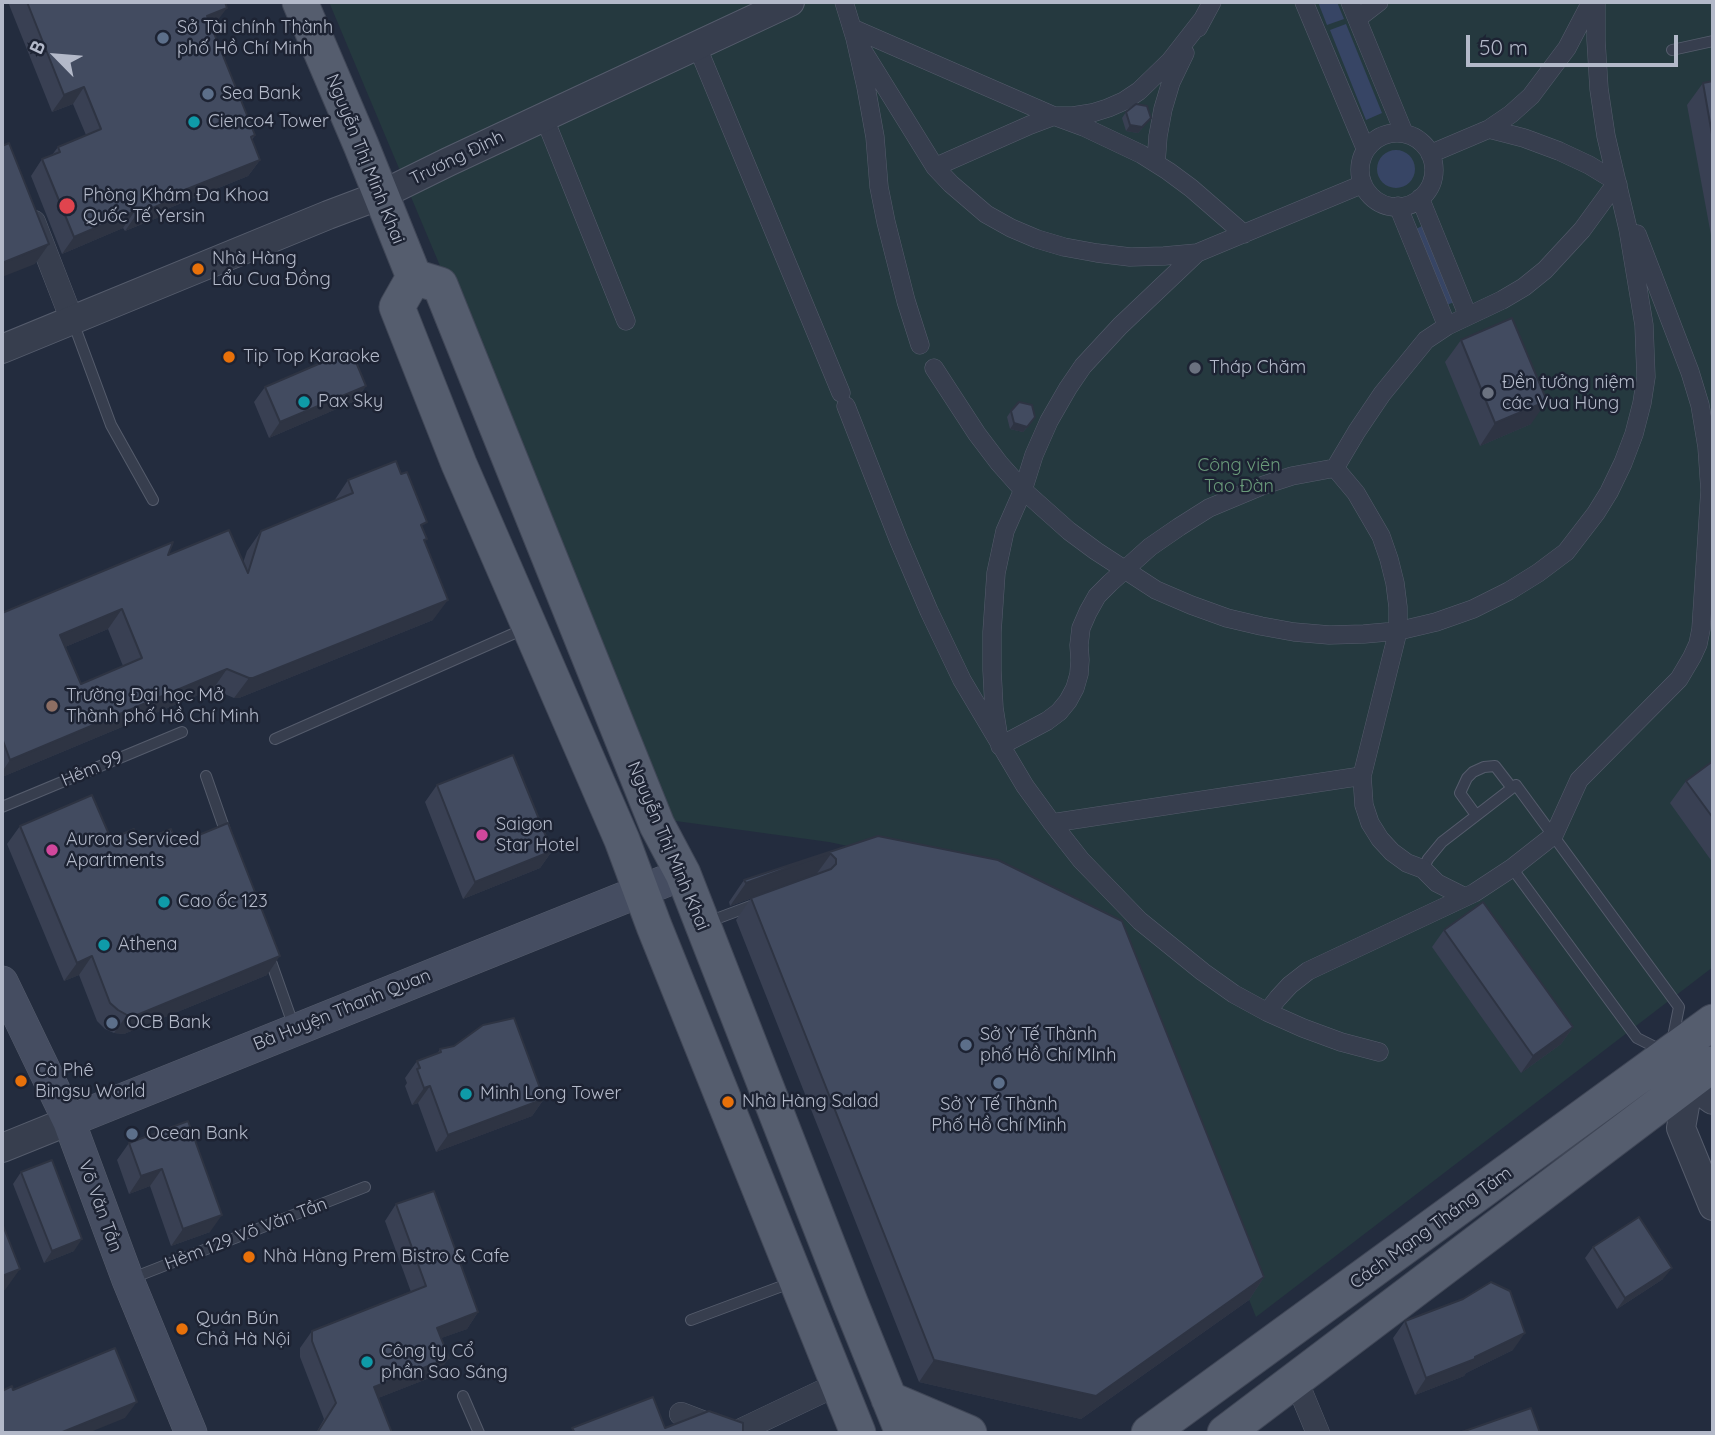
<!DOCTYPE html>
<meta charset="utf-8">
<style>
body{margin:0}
#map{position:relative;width:1715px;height:1435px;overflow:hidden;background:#232c3e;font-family:Quicksand,sans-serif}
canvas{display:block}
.frame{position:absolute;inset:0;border:4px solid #b3b9c9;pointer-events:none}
.north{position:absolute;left:21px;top:21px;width:70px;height:70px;-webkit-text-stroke:5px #1d2333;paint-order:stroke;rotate:295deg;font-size:19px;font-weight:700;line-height:28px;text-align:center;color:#b3b9c9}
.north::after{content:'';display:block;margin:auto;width:24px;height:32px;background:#b3b9c9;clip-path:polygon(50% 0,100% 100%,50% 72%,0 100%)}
.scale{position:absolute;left:1466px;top:35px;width:212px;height:32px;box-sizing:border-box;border:4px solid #b3b9c9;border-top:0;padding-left:9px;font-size:21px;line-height:24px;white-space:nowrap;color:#b3b9c9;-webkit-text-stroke:5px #1d2333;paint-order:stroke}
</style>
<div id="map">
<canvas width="1715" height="1435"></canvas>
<div class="frame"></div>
<div class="north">B</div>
<div class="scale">50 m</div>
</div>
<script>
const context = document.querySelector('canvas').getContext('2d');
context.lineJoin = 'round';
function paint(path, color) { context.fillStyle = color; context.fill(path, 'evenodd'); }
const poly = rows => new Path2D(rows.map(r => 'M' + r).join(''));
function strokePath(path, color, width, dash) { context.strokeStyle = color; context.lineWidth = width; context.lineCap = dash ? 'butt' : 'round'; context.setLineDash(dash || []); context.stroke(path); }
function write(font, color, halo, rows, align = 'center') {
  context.font = font + ' Quicksand,sans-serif'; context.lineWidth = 5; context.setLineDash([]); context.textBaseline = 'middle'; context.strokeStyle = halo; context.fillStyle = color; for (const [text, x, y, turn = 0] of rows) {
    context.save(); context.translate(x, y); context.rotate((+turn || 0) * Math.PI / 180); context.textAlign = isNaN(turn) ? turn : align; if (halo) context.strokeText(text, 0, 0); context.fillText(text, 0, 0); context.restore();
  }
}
paint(poly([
 [329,2,1713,2,1713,967,1256,1317,1106,943,982,875,829,842,654,818,443,273]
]), '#25393f');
paint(poly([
 [1318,2,1337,2,1344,19,1327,25],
 [1346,24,1382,113,1366,120,1330,30],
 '1377 169a19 19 0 1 1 38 0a19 19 0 1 1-38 0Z',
 [1422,226,1454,302,1447,305,1416,229]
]), '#374565');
const service = poly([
 [1672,50,1713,41],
 [73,322,111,425,153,500],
 [275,739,524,629],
 [206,776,228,839],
 [2,807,182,732],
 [1476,815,1460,793,1467,778,1473,772,1484,767,1495,766,1512,788],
 [1512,868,1637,1038,1663,1051],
 [1423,869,1428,859,1442,842,1516,785,1679,1007,1672,1042],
 [705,923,756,904],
 [269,956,294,1027],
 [130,1279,365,1187],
 [691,1320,793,1282],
 [463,1396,479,1433]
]);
const pedestrian = poly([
 [844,2,855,38,866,87,875,137,879,187,886,222,906,301,920,345],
 [1304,2,1366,150],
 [1350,2,1404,133],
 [1357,19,1379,2],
 [852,28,1054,116,1084,127,1141,154,1168,171,1191,188,1244,234],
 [1198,28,1212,2],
 [855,38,935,167,951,184,986,214,1011,228,1037,239,1064,247,1097,253,1130,257,1164,256,1197,253,1363,184],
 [697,46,841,393],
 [544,117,626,321],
 [1489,129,1524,138,1559,151,1589,165,1617,182,1618,185],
 '1360 170a37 37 0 1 1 74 0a37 37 0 1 1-74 0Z',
 [1430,154,1489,129,1511,114,1531,96,1567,48,1591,2],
 [1156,163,1158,136,1163,109,1171,82,1185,53],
 [935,167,1030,125,1054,116,1073,116,1092,113,1108,108,1124,101,1139,91,1170,61,1202,20],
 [1420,198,1468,316],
 [1398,206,1447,326],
 [1197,253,1120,326,1083,366,1068,388,1049,421,1034,455,1023,490,1005,531,996,573,992,632,992,670,994,708,1000,746,1047,721,1059,712,1068,701,1075,688,1079,674,1080,660,1079,645,1081,628,1088,612,1097,596,1110,583,1150,547,1179,527,1209,508,1264,485,1292,476,1335,468,1357,431,1382,394,1426,340,1447,326,1502,300,1524,287,1545,270,1582,230,1617,182],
 [934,368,977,434,999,463,1023,490,1069,531,1096,551,1156,590,1191,605,1227,618,1261,626,1294,632,1329,635,1364,634,1398,631,1436,622,1473,609,1509,591,1538,573,1566,552,1596,513,1609,492,1623,463,1634,434,1642,403,1646,377,1644,325,1628,229,1606,136,1599,89,1596,40,1596,2],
 [846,406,899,541,929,611,962,680,1025,786,1052,823,1081,860,1140,921,1203,972,1234,994,1267,1012,1303,1028,1341,1042,1379,1052],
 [1335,468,1356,493,1381,536,1389,559,1395,583,1398,607,1398,631,1362,776,1364,805,1370,823,1380,839,1392,852,1407,863,1423,869,1437,883,1465,897],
 [1052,823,1362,776],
 [1267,1012,1278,998,1290,985,1308,971,1474,893,1512,868,1554,835,1579,780,1679,679,1692,657,1698,644,1701,629,1710,490,1707,447,1700,405,1690,372,1637,234]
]);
const minor = poly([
 [34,222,72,320],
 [1296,1380,1318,1433],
 [681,1414,720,1429],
 [735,1433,838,1384]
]);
const tertiary = poly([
 [2,349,328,215,381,195,448,162,790,2],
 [1681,1071,1689,1083,1713,1100],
 [1689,1083,1681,1128,1713,1206],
 [2,1148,69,1121]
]);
const secondary = poly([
 [2,982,69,1121,128,1280,191,1433],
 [69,1121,683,874]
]);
const primary = poly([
 [300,2,361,145,414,277,440,285,657,825,683,874,850,1302,903,1433],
 [414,277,397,307,459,464,622,840,654,926,858,1433],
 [889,1399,969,1433],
 [1149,1433,1713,1022],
 [1225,1433,1713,1064]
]);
strokePath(service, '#555c6c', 12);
strokePath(pedestrian, '#555c6c', 19);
strokePath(minor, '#555c6c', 24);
strokePath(tertiary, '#555c6c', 30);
strokePath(secondary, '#555c6c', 33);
strokePath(primary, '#404757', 37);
strokePath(service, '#373e4e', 10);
strokePath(pedestrian, '#373e4e', 18);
strokePath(minor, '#373e4e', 23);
strokePath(tertiary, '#373e4e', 28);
strokePath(secondary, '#454d61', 32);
strokePath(primary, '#555d6e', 35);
paint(poly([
 [8,2,225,2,215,24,211,26,255,135,252,140,260,160,248,176,162,211,157,218,125,231,123,228,62,254,31,176,42,159,52,155,58,147,86,135,73,104,52,112],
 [1713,81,1713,246,1687,105,1703,83],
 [1126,112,1146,124,1138,133,1126,131,1122,118],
 [1461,340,1531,424,1480,446,1445,362],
 [366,386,355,401,269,438,254,402,265,387],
 [1011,411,1031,423,1023,432,1010,429,1007,417],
 [348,480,423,529,433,620,239,698,234,698,213,689,2,777,2,613,168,555,243,563,247,551,261,531,334,501],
 [108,629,123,666,81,684,65,647],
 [1713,761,1713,863,1670,803,1686,781],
 [437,785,552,851,540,868,463,899,425,802],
 [20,826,139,842,177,844,267,975,124,1034,114,1033,105,1029,97,1021,79,975,64,981,7,844],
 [878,836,1264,1277,1249,1300,1081,1419,919,1382,736,920,751,898,811,877,730,906,729,902,744,880],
 [1444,930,1573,1027,1561,1044,1521,1073,1432,947],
 [440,1049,544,1099,532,1116,436,1152,418,1103,412,1105,405,1086,407,1083,405,1078,417,1061,437,1054],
 [188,1121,210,1232,171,1246,150,1186,129,1194,117,1160,129,1143],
 [21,1172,74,1251,44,1263,13,1184],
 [396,1204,478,1312,467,1329,441,1338,437,1375,378,1398,392,1433,316,1433,324,1419,300,1357,300,1348,312,1331,411,1292,385,1221],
 [1593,1247,1663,1279,1617,1309,1585,1258],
 [1405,1321,1513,1350,1466,1373,1464,1376,1415,1395,1393,1338]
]), '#394053');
paint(poly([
 [227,8,215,24,195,33,207,16],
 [84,87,73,104,52,112,64,95],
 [1151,118,1138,133,1126,131,1130,125],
 [260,160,248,176,162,211,157,218,125,231,136,215,167,197],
 [135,211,123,228,62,254,74,237],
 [49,244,35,264,2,277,2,263],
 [366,386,355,401,269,438,280,422],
 [1547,401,1531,424,1480,446,1495,423],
 [1035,417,1023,432,1010,429,1014,423],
 [448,600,433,620,239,698,234,698,249,678],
 [122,609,108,629,46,655,60,635],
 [227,669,213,689,2,777,2,772,10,760],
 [552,851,540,868,463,899,475,882],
 [826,854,831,854,815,876,810,877,730,906,746,883],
 [92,956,79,975,64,981,77,963],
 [280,956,267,975,124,1034,114,1033,127,1015],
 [1573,1027,1561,1044,1521,1073,1533,1056],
 [430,1086,418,1103,412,1105,424,1088],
 [544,1099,532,1116,436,1152,448,1135],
 [162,1169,150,1186,129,1194,141,1176],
 [222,1215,210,1232,171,1246,183,1229],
 [82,1239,74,1251,44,1263,52,1251],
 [1672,1268,1663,1279,1617,1309,1625,1298],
 [20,1269,5,1290,2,1291,2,1276],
 [1264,1277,1249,1300,1081,1419,919,1382,934,1360],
 [478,1312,467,1329,425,1344,437,1328],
 [1525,1333,1513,1350,1466,1373,1464,1376,1415,1395,1426,1378,1475,1357],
 [449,1358,437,1375,363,1404,374,1387],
 [137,1402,125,1418,88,1433,60,1433]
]), '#2e3443');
const building = poly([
 [27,2,225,2,227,8,207,16,255,135,251,137,260,160,167,197,169,201,136,215,135,211,74,237,42,159,60,152,58,147,101,129,84,87,64,95,27,2],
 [1713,81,1713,140,1703,83,1713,81],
 [1136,104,1147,106,1151,118,1142,127,1130,125,1126,112,1136,104],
 [9,143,49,244,2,263,2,146,9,143],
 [1512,318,1547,401,1495,423,1461,340,1512,318],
 [351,350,366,386,280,422,265,387,351,350],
 [1019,402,1032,405,1035,417,1027,427,1014,423,1011,411,1019,402],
 [396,461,401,474,407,472,427,522,421,525,427,539,424,540,448,600,253,678,249,678,227,669,10,760,2,738,2,613,173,542,168,555,229,530,248,573,261,531,353,493,348,480,396,461],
 [122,609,142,658,81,684,60,635,122,609],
 [513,755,552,851,475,882,437,785,513,755],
 [1713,761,1713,818,1686,781,1713,761],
 [92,795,111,839,134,829,139,842,171,829,177,844,228,823,280,956,137,1015,127,1015,118,1010,110,1003,92,956,77,963,20,826,92,795],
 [878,836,998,860,1122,921,1264,1277,1096,1396,934,1360,751,898,831,869,836,864,836,859,831,854,826,854,746,883,744,880,878,836],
 [1483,902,1573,1027,1533,1056,1444,930,1483,902],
 [514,1018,544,1099,448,1135,430,1086,424,1088,417,1069,420,1068,417,1061,441,1052,440,1049,454,1046,483,1025,514,1018],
 [188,1121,222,1215,183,1229,162,1169,141,1176,129,1143,188,1121],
 [52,1160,82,1239,52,1251,21,1172,52,1160],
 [434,1191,478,1312,437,1328,449,1358,374,1387,392,1433,317,1433,336,1403,312,1341,312,1331,426,1286,396,1204,434,1191],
 [1639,1217,1672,1268,1625,1298,1593,1247,1639,1217],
 [2,1223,20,1269,2,1276,2,1223],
 [1491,1282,1510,1291,1525,1333,1475,1357,1475,1359,1426,1378,1405,1321,1463,1299,1491,1282],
 [115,1348,137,1402,60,1433,2,1433,2,1391,12,1386,13,1390,115,1348],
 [653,1397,665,1428,709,1411,743,1423,743,1433,575,1433,572,1428,653,1397],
 [1531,1408,1540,1433,1459,1433,1531,1408]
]);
paint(building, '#424b60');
strokePath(building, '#2e3443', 2);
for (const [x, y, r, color] of [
 [163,38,7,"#5c6f8a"],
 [208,94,7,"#5c6f8a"],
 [194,122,7,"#0f9aa8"],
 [67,206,9,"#e0444e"],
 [198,269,7,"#e8710a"],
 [229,357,7,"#e8710a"],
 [1195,368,7,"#6b7280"],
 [1488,393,7,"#6b7280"],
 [304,402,7,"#0f9aa8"],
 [52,706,7,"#8d6e63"],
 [482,835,7,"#d1479c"],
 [52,850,7,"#d1479c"],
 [164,902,7,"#0f9aa8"],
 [104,945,7,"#0f9aa8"],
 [112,1023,7,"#5c6f8a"],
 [966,1045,7,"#5c6f8a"],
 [21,1081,7,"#e8710a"],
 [999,1083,7,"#5c6f8a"],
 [466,1094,7,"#0f9aa8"],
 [728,1102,7,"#e8710a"],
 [132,1134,7,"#5c6f8a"],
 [249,1257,7,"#e8710a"],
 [182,1329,7,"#e8710a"],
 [367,1362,7,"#0f9aa8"]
]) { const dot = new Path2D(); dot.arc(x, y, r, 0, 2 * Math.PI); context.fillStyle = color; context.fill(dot); strokePath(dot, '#1d2333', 2.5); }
write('18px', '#b3b9c9', '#1d2333', [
 ["Sở Tài chính Thành",177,28],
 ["phố Hồ Chí Minh",177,49],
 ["Sea Bank",222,94],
 ["Cienco4 Tower",208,122],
 ["Phòng Khám Đa Khoa",83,196],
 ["Quốc Tế Yersin",83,217],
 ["Nhà Hàng",212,259],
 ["Lẩu Cua Đồng",212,280],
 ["Tip Top Karaoke",243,357],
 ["Tháp Chăm",1209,368],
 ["Đền tưởng niệm",1502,383],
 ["các Vua Hùng",1502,404],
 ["Pax Sky",318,402],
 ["Trường Đại học Mở",66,696],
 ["Thành phố Hồ Chí Minh",66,717],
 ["Saigon",496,825],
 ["Star Hotel",496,846],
 ["Aurora Serviced",66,840],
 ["Apartments",66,861],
 ["Cao ốc 123",178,902],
 ["Athena",118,945],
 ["OCB Bank",126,1023],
 ["Sở Y Tế Thành",980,1035],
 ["phố Hồ Chí MInh",980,1056],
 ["Cà Phê",35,1071],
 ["Bingsu World",35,1092],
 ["Minh Long Tower",480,1094],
 ["Nhà Hàng Salad",742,1102],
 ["Sở Y Tế Thành",999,1105,"center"],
 ["Phố Hồ Chí Minh",999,1126,"center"],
 ["Ocean Bank",146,1134],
 ["Nhà Hàng Prem Bistro & Cafe",263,1257],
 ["Quán Bún",196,1319],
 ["Chả Hà Nội",196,1340],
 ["Công ty Cổ",381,1352],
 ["phần Sao Sáng",381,1373]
], 'left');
write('18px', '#b3b9c9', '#1d2333', [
 ["Trương Định",457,158,-26],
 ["Nguyễn Thị Minh Khai",365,159,68],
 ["Hẻm 99",92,769,-23],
 ["Nguyễn Thị Minh Khai",668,846,67],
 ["Bà Huyện Thanh Quan",342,1010,-22],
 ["Võ Văn Tần",100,1206,70],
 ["Cách Mạng Tháng Tám",1431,1228,-36],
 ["Hẻm 129 Võ Văn Tần",246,1234,-21]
]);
write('18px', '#6a9a7a', '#1d2333', [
 ["Công viên",1239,466],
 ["Tao Đàn",1239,487]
]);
</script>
